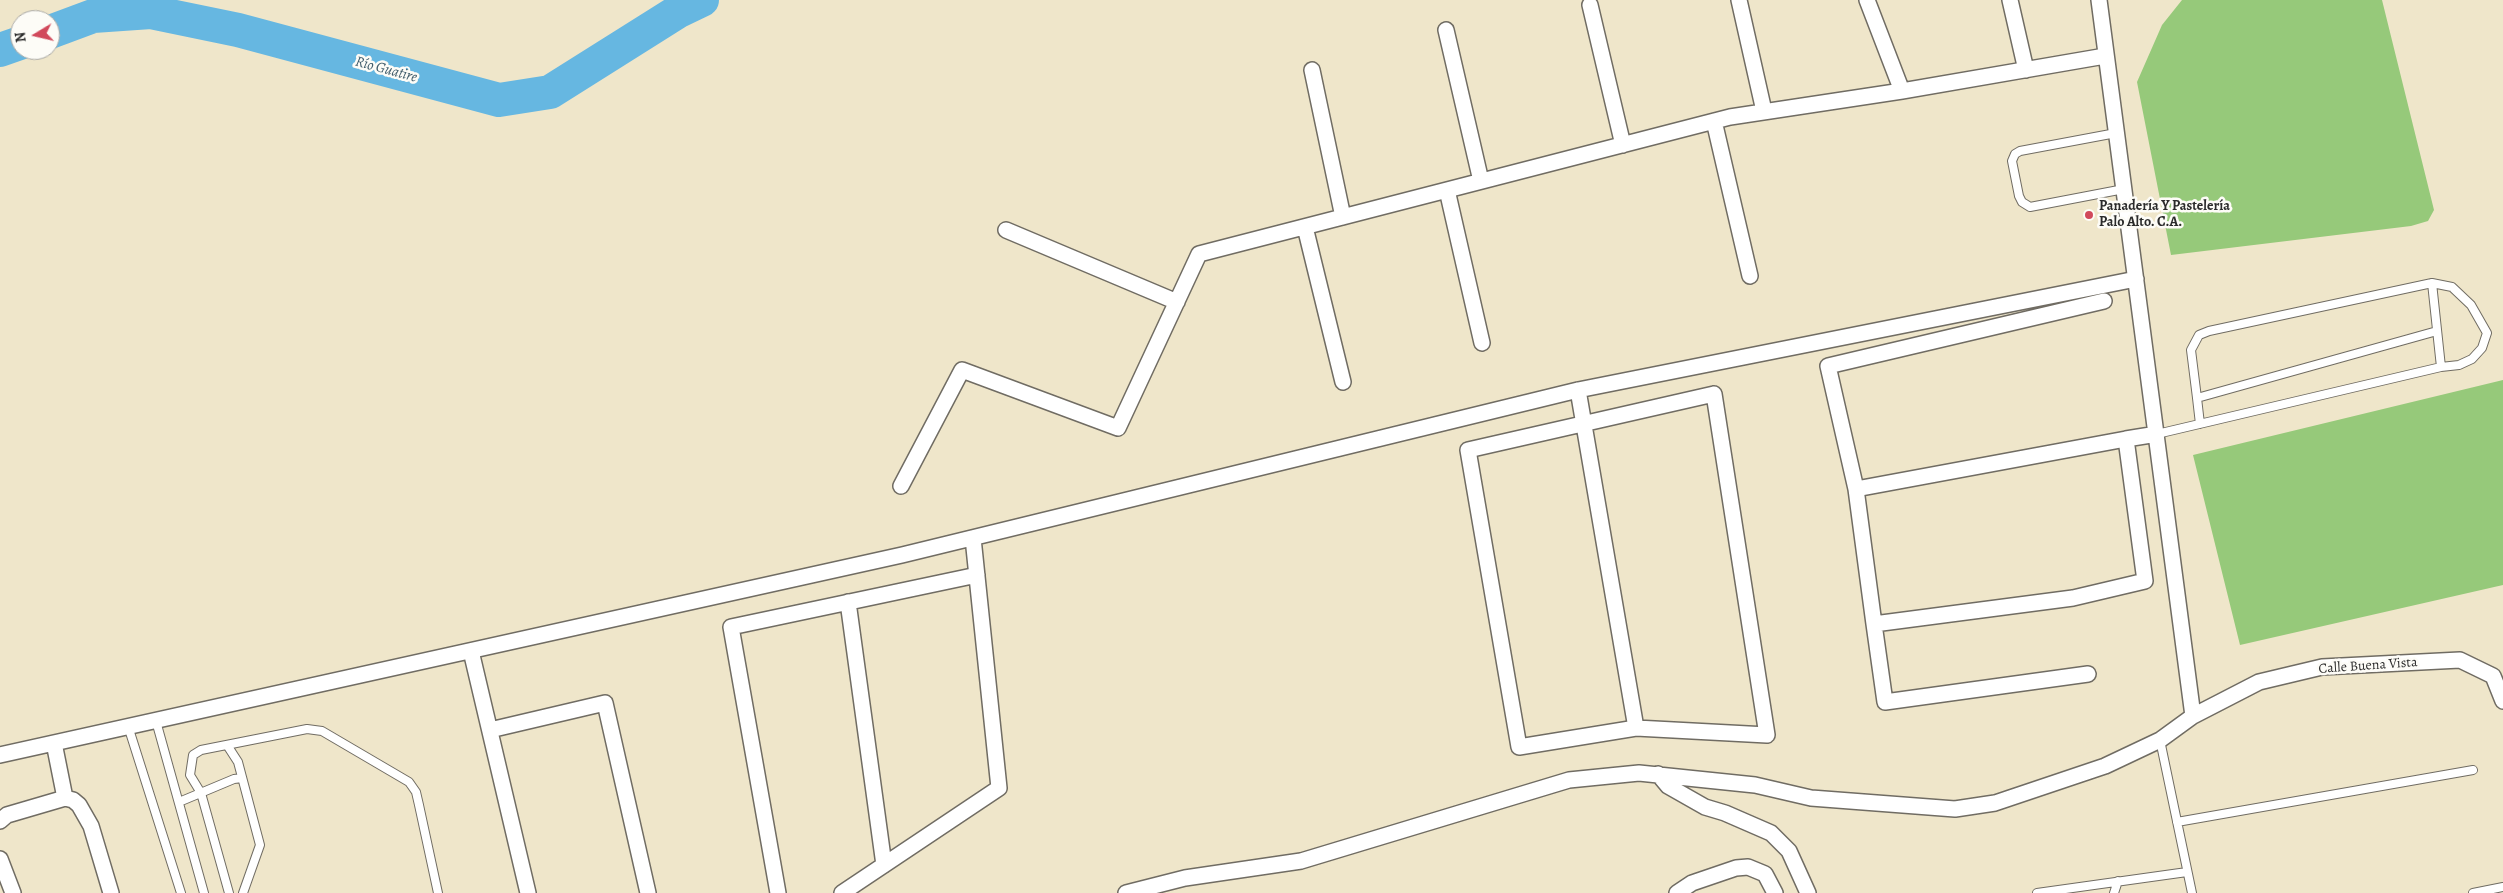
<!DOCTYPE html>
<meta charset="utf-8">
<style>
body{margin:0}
#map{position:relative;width:2503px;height:893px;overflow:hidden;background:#efe6ca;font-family:Alegreya,serif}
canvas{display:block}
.north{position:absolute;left:10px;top:10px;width:50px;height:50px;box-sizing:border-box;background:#fdfcf7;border:1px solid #a9a8a5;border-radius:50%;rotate:261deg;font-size:14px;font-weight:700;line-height:20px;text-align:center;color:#2b2b2b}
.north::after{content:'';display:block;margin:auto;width:18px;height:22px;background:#d1495b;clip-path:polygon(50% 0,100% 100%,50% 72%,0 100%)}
</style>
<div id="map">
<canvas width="2503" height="893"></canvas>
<div class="north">N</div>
</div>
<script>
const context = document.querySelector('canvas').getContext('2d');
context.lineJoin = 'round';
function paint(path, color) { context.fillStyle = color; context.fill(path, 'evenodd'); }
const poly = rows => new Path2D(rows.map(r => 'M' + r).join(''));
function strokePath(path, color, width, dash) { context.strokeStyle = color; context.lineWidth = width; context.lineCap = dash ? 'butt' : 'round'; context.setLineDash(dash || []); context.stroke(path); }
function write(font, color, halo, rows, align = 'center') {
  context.font = font + ' Alegreya,serif'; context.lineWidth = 5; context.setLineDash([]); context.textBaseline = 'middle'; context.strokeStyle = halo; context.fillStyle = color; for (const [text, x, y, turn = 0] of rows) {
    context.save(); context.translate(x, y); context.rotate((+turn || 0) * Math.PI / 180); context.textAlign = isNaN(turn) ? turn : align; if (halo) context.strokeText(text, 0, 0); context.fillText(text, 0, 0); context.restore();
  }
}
paint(poly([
 [2182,0,2382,0,2434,210,2428,221,2411,226,2171,255,2137,82,2162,25],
 [2503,380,2503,585,2240,645,2193,455]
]), '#96c97a');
strokePath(poly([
 [50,32,93,16,151,12,238,30,499,100,550,92,677,12,702,0],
 [0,50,20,43]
]), '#66b7e1', 34);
const lane = poly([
 [2116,133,2020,151,2015,154,2012,161,2019,196,2022,202,2030,207,2124,189],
 [2432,283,2441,367],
 [2197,398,2200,424],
 [2157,434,2441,367,2459,365,2472,359,2482,348,2487,333,2471,305,2452,287,2432,283,2209,331,2199,335,2191,350,2197,398,2437,331],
 [156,721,204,893],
 [128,726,181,893],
 [2160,740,2192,893],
 [227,745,238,762,260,845,243,893],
 [179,802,234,779,242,778],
 [2177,822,2473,770],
 [229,893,201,793,190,775,193,755,201,750,307,729,322,731,409,782,416,792,419,805,438,893],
 [2037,893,2187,872],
 [2114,893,2118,881],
 [2473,893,2503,887]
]);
const street = poly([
 [1739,0,1764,111],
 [1867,0,1902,91],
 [2010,0,2026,70],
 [2099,0,2193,716],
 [1590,5,1623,145],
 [1446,30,1481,181],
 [1312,70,1343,217],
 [1714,121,1750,276],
 [1447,190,1482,343],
 [1305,227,1343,382],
 [1006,230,1177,302],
 [1578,390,1636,728],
 [1714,394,1767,735,1636,728,1519,747,1468,450,1714,394],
 [2126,439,2157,434],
 [901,486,962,370,1118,428,1199,254,1730,117,1902,91,2105,56],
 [1856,489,1874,624],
 [848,602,884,865],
 [471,651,528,893],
 [2088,674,1885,702,1874,624,2073,598,2145,581,2126,439,1856,489,1828,366,2104,301],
 [490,730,605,703,648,893],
 [54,743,65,798],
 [0,755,902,555,1578,390,2136,279],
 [1658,774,1668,786,1705,807,1725,813,1771,833,1789,851,1808,893],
 [0,821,7,815,65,798,73,800,79,805,91,826,111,893],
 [0,859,13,893],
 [778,893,731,627,977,575],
 [842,893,999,788,973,538],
 [1126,893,1185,878,1301,861,1569,780,1639,773,1755,785,1811,798,1955,809,1995,803,2105,766,2160,740,2193,716,2259,682,2322,667,2460,660,2493,676,2503,701],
 [1677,893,1692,883,1736,868,1748,867,1765,874,1775,893]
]);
strokePath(lane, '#706c63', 10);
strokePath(street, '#706c63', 18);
strokePath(lane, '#fff', 8);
strokePath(street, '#fff', 15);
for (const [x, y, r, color] of [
 [2089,215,5,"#d1495b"]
]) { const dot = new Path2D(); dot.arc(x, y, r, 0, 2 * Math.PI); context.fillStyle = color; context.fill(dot); strokePath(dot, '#fdfcf7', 2); }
write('bold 14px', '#2b2b2b', '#fdfcf7', [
 ["Panadería Y Pastelería",2099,207],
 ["Palo Alto. C.A.",2099,223]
], 'left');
write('14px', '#2b2b2b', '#fdfcf7', [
 ["Calle Buena Vista",2368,666,-4]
]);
write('italic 15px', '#405c6b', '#fdfcf7', [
 ["Río Guatire",386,70,15]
]);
</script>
